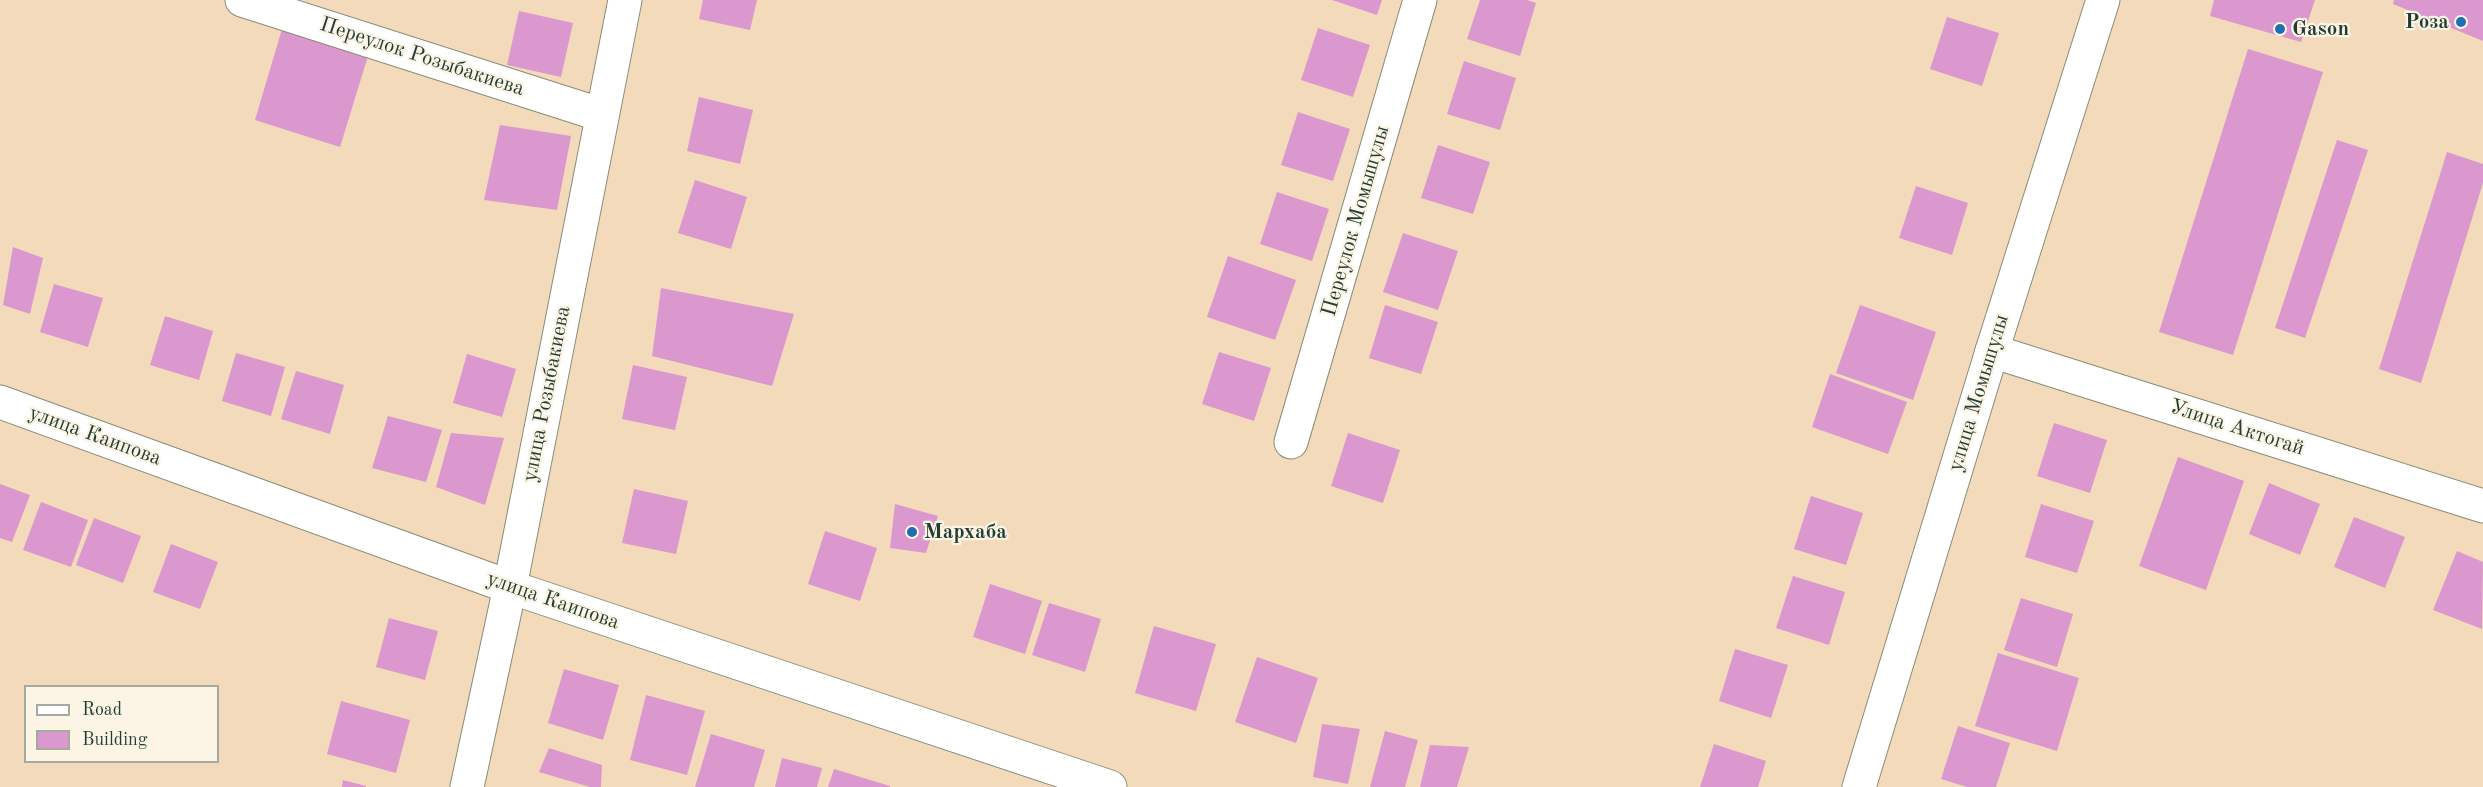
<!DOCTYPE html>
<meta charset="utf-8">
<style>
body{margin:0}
#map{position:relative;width:2483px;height:787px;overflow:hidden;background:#f3dabb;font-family:"Old Standard TT",serif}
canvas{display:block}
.legend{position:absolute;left:24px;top:685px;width:195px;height:78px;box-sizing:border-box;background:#fcf5e5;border:2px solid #a4ab9e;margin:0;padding:8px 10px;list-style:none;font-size:18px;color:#1f3d34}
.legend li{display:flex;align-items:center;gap:12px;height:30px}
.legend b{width:30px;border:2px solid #a4ab9e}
</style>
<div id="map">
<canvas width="2483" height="787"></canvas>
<ul class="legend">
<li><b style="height:8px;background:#fff"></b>Road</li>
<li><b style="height:16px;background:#da98ce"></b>Building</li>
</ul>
</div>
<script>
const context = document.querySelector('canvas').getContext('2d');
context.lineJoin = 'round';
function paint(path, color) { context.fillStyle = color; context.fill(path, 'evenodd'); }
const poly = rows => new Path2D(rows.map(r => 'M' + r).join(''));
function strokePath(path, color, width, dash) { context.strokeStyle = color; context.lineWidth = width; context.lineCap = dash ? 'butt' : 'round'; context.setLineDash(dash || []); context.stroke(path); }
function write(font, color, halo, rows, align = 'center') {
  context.font = font + ' "Old Standard TT",serif'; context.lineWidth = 4.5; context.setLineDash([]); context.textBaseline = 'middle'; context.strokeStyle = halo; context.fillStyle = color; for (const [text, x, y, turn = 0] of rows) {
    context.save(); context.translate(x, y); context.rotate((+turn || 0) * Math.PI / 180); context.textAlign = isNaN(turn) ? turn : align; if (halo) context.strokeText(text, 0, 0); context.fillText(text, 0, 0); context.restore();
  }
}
paint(poly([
 [703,0,757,0,750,30,699,19],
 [1332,0,1382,0,1377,15],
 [1480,0,1527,0,1536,3,1520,56,1467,39],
 [2214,0,2315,0,2301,42,2210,16],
 [2394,0,2483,0,2483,41,2393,4],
 [519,11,573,23,561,77,507,65],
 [1947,17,1999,33,1982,86,1930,69],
 [1318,28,1370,45,1353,97,1301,80],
 [282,29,368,56,340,147,255,120],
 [2248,49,2323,72,2233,355,2159,332],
 [1464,61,1516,78,1500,130,1447,114],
 [699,97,753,110,740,164,687,151],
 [1298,112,1350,129,1333,181,1281,165],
 [500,125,571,136,557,210,484,200],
 [2337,140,2368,150,2305,338,2275,328],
 [1438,145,1490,162,1473,214,1421,198],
 [2447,152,2483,164,2483,183,2421,383,2379,369],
 [695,180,747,197,731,249,678,233],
 [1916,186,1968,203,1952,255,1899,238],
 [1277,192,1329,209,1312,261,1260,244],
 [1403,233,1458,251,1438,310,1383,292],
 [13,247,43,258,30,314,3,305],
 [1228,256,1296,280,1275,340,1207,317],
 [54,284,103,298,88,347,40,332],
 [661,288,794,314,772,386,652,356],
 [1385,305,1438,322,1421,374,1369,358],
 [1860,305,1936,332,1913,400,1836,373],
 [165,316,213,331,199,380,150,365],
 [1219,352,1271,368,1254,421,1202,404],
 [236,353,285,367,271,416,222,401],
 [467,354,516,369,502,417,453,403],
 [633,365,687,377,675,430,622,419],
 [296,371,344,385,330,434,281,419],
 [1830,374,1907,402,1888,454,1812,427],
 [388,416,442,430,426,482,372,468],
 [2054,423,2107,440,2090,493,2037,476],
 [451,433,504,438,485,505,436,487],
 [1348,433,1400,450,1383,503,1331,486],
 [2178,457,2244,481,2206,590,2139,566],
 [2269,483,2320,504,2300,555,2249,534],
 [0,484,30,495,12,542,0,538],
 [634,489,688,501,676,554,622,543],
 [1811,496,1863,513,1846,565,1794,549],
 [41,502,88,520,71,567,23,550],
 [895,504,938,516,926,553,890,548],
 [2041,504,2094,521,2077,573,2025,557],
 [2354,517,2405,537,2385,588,2334,567],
 [94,518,141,536,123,583,76,565],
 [825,531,877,548,860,601,808,584],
 [171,544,218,562,200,609,153,592],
 [2457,551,2483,562,2482,629,2433,610],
 [1793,576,1845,592,1829,645,1776,628],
 [990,584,1042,601,1025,654,973,637],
 [2021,598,2073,614,2057,667,2004,650],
 [1049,603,1101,619,1085,672,1032,655],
 [389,618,438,631,425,680,376,667],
 [1154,626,1216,644,1196,711,1135,693],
 [1735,649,1788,665,1771,718,1719,701],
 [1998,653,2079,678,2057,751,1975,726],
 [1257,657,1318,678,1296,743,1235,722],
 [564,669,619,685,603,740,548,723],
 [646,695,705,711,687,775,630,760],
 [341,701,410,720,396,773,327,754],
 [1322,724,1360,729,1348,784,1313,777],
 [1958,726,2010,743,1996,787,1967,787,1941,779],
 [1385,731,1418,740,1405,787,1370,787],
 [711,734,765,750,754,787,695,787],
 [1714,744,1766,761,1758,787,1700,787],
 [1430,745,1469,747,1457,787,1420,787],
 [549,748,602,765,601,787,590,787,539,772],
 [782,758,822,768,817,787,775,787],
 [834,769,890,786,890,787,828,787],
 [343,780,366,786,366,787,342,787]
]), '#da98ce');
const minor = poly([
 [242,0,602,115],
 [1992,351,2483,506],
 [0,402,510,587,1110,787],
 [1291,442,1420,0],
 [467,787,510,587,625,0]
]);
const tertiary = poly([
 [1859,787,1992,351,2103,0]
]);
strokePath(minor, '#898c78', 35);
strokePath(tertiary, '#898c78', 35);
strokePath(minor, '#fff', 33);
strokePath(tertiary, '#fff', 33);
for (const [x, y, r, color] of [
 [2461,22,6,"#1f6fb2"],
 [2280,29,6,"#1f6fb2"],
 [912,532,6,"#1f6fb2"]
]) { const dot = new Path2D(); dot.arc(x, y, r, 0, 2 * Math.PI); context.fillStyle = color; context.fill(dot); strokePath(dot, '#fcf5e5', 2); }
write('bold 21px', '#1f3d34', '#fcf5e5', [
 ["Роза",2449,22,"right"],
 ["Gason",2292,29],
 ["Мархаба",924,532]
], 'left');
write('21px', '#1f3d34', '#fcf5e5', [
 ["Переулок Розыбакиева",422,57,18],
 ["Переулок Момышулы",1356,221,-74],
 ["улица Момышулы",1979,393,-73],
 ["улица Розыбакиева",547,394,-79],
 ["Улица Актогай",2237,428,18],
 ["улица Каипова",95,436,20],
 ["улица Каипова",553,601,19]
]);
</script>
